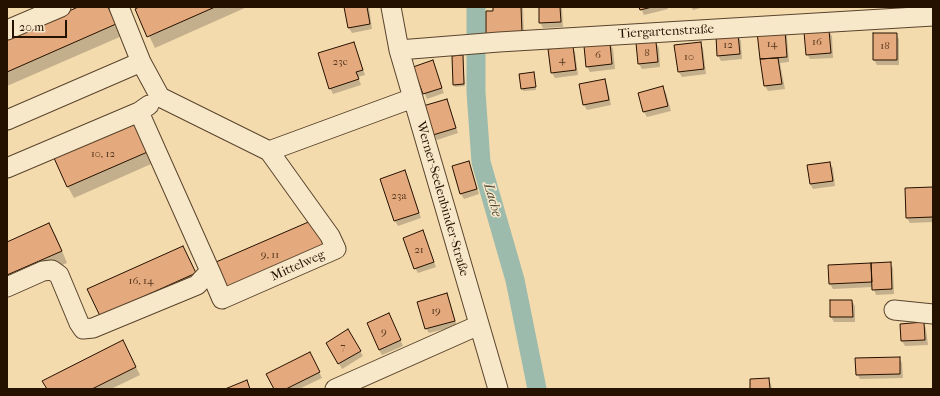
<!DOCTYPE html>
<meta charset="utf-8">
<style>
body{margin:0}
#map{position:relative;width:940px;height:396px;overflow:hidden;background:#f4dbae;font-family:"IM FELL French Canon",serif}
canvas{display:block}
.frame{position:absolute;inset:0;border:8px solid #251100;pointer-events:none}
.scale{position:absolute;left:12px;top:20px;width:55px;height:18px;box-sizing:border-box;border:2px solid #251100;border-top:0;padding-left:5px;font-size:12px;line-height:14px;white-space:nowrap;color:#251100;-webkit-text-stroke:3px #f8e8ca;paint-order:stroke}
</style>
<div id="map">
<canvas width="940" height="396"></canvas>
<div class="frame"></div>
<div class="scale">20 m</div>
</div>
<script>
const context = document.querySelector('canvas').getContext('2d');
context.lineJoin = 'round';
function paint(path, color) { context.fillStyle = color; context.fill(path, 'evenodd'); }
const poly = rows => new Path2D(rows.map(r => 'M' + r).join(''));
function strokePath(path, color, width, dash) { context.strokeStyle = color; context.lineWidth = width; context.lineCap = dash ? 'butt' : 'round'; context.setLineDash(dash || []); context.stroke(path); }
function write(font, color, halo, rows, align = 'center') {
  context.font = font + ' "IM FELL French Canon",serif'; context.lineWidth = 3; context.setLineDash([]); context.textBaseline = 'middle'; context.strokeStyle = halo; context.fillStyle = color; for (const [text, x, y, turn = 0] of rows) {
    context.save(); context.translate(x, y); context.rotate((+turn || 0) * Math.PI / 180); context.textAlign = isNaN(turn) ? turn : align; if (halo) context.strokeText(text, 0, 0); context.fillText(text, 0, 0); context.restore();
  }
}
paint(poly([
 [81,7,109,7,122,36,7,86,7,40],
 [142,7,247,7,155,48,136,9],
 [345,7,369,7,372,29,352,33,349,28],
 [494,7,523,7,524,38],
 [540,7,562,7,563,27,543,28,540,22],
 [640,7,667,7,668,9,644,15],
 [691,7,704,7,693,10],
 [776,7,795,7,795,8,777,8],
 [784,31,787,36,789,62,780,63,785,89,768,91,765,86,758,33],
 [829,31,832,36,833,58,810,59,807,54],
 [896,34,899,39,899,65,877,65,874,60],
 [738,36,741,41,742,59,721,61,718,55],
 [353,43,356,48,365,75,358,77,361,85,333,94,330,88],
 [656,43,659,48,660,67,642,69,639,64],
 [700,43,703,48,706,74,682,77,679,72],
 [610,44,613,49,615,69,590,72,587,66],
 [572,47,575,52,578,75,555,78,552,73],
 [462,56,463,59,465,86,455,87,454,85],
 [432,61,444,93,427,99,414,68],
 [520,74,534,75,536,90,523,91],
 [604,80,607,85,611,105,587,110,584,105,580,85],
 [663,88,666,93,671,111,647,117,644,112,640,93],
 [446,100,449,105,458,133,437,140,434,134],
 [139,122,158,161,74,198,68,187,55,158],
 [468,162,471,167,479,194,464,199,461,194],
 [830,163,833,168,835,186,813,189,810,184],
 [404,172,407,177,421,218,398,226,395,221,381,179],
 [933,188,933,222,910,223,907,218],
 [49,224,56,236,67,263,7,289,7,243],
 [423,232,436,267,418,273,415,268],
 [183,247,201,285,107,327],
 [890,263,893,268,894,294,876,295,873,287,833,289,830,284],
 [447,294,449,299,457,326,429,333,426,328],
 [831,301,852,301,855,306,855,322,834,322,831,317],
 [389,314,403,346,382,355,379,350],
 [924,323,926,329,928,345,905,346,902,341,901,325],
 [348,331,363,356,342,369,327,343],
 [127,349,140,375,111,389,48,389],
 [312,358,322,378,299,389,275,389],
 [899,358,902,363,903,378,860,379,857,374],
 [768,379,771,384,772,389,751,389]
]), '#0003');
strokePath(poly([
 [476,7,476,92,481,162,515,280,537,389]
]), '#9cbbac', 19);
const building = poly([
 [78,7,108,7,116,24,7,72,7,39,78,7],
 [139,7,215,7,147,37,135,9,139,7],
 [344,7,367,7,370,24,348,28,344,7],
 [493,7,521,7,522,33,486,35,486,11,493,11,493,7],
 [539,7,560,7,561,22,539,23,539,7],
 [639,7,652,7,640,10,639,7],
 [785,30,787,57,760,59,757,32,785,30],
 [829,30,831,53,806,55,804,32,829,30],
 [873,33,897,33,897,60,873,60,873,33],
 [738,34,740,54,717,56,716,36,738,34],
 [354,42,363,70,356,72,359,79,329,89,318,53,354,42],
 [656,42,658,62,638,64,636,43,656,42],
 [701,42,704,69,678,72,674,45,701,42],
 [610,43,612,64,586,67,584,46,610,43],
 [573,46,576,70,551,73,548,49,573,46],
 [463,55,464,84,453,85,452,56,463,55],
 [778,58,782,84,764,86,760,59,778,58],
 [433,60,442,88,423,94,413,67,433,60],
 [534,72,536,87,521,89,519,74,534,72],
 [605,79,609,100,583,105,579,84,605,79],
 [663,86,668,106,643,112,638,93,663,86],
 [447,99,456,128,433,135,423,106,447,99],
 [139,120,152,150,67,187,54,158,139,120],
 [469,161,477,189,460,194,452,166,469,161],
 [830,162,833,181,810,184,807,165,830,162],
 [405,170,419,213,394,221,380,179,405,170],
 [933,187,933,217,906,218,905,188,933,187],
 [313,220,325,247,228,289,216,262,313,220],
 [49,223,62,251,7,275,7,242,49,223],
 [423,230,434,262,414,269,403,238,423,230],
 [183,246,196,273,100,316,87,289,183,246],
 [891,262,892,289,872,290,871,263,891,262],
 [871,263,872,282,829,284,828,265,871,263],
 [447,293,455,321,425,329,417,302,447,293],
 [830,300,852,300,853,317,830,317,830,300],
 [389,313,401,340,379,350,367,323,389,313],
 [924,322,925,340,901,341,900,324,924,322],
 [348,329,361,351,338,364,326,343,348,329],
 [123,340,136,367,92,389,47,389,42,381,123,340],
 [310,352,320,372,286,389,274,389,266,374,310,352],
 [900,357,900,374,856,375,855,358,900,357],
 [769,378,770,389,750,389,750,379,769,378],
 [247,380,250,389,225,389,247,380]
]);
paint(building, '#e4a97c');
strokePath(building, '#251100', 1);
const minor = poly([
 [119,7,141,62,160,97,269,151,413,98],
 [391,7,399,50,498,389],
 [7,30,61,7],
 [399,50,499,42,933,16],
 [7,120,141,62],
 [7,168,139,112,149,105],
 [210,271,222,299,336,249,330,236,269,151],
 [7,287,43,271,52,270,59,275,79,323,83,329,93,328,197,285,210,271,139,112],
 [894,310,933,314],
 [335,389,479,325]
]);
strokePath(minor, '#59442c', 21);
strokePath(minor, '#f8e8ca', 19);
write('11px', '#55371f', null, [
 ["16",817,42],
 ["14",772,44],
 ["12",728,45],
 ["18",885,46],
 ["8",647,53],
 ["6",598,55],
 ["10",689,57],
 ["4",562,60],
 ["23c",340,62],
 ["10, 12",103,154],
 ["23a",399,196],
 ["21",419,250],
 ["9, 11",270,255],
 ["16, 14",141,281],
 ["19",436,311],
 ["9",384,332],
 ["7",343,347]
]);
write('13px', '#251100', '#f8e8ca', [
 ["Tiergartenstraße",666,32,-3],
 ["Werner-Seelenbinder-Straße",442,199,74],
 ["Mittelweg",298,266,-24]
]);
write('italic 14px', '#4f4c3c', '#f8e8ca', [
 ["Lache",492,200,74]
]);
</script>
